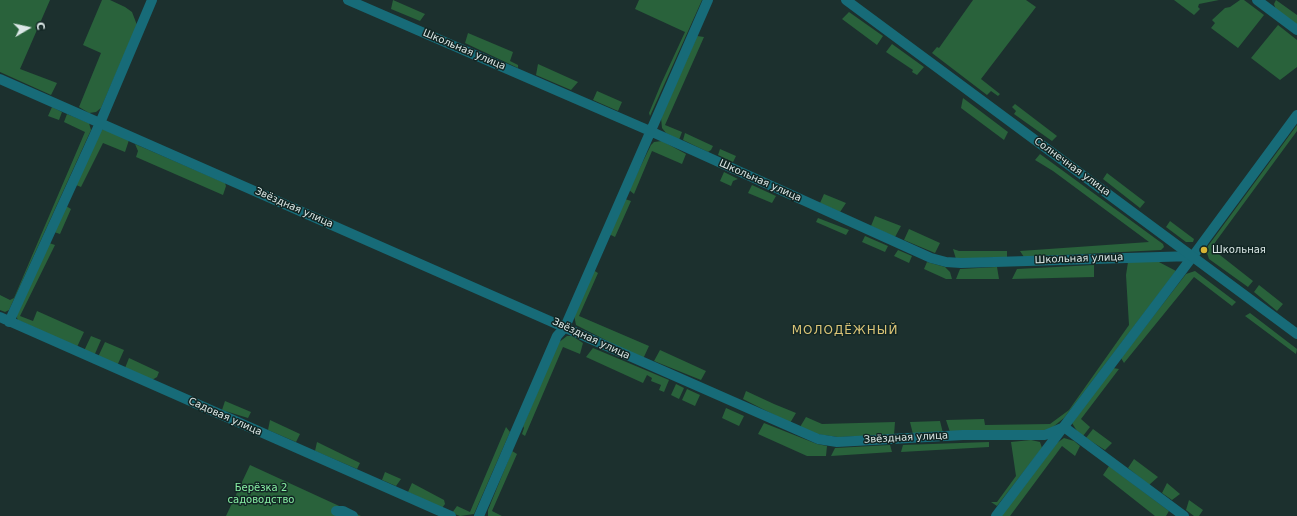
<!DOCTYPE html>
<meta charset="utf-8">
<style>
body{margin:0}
#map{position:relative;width:1297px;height:516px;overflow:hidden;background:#1c302e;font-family:"DejaVu Sans",sans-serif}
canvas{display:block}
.north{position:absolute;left:8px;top:8px;width:40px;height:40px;-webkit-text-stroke:3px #122624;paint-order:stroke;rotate:81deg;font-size:11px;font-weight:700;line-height:16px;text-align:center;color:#dce8e7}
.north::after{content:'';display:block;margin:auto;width:14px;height:18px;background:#dce8e7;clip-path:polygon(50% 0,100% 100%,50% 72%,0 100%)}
</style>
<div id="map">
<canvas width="1297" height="516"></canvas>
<div class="north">С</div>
</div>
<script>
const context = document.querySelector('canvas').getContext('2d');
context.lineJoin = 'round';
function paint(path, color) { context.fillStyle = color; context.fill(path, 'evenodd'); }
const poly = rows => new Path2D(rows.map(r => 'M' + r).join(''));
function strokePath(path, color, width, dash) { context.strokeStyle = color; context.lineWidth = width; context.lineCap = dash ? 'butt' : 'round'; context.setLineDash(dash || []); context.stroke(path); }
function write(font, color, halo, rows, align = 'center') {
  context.font = font + ' "DejaVu Sans",sans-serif'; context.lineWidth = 3; context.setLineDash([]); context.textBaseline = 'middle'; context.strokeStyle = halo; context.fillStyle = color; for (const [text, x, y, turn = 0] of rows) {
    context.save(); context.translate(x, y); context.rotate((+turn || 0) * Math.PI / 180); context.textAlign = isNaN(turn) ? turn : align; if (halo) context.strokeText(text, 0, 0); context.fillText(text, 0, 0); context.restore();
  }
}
paint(poly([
 [0,0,50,0,20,69,57,83,51,95,0,72],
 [102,0,110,0,125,7,132,12,137,25,101,108,96,112,89,113,79,107,101,53,83,45],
 [393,0,425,14,420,21,391,9],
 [639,0,702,0,650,116,649,113,661,84,685,32,635,9],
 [973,0,1026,0,1036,7,981,79,1000,94,998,96,991,91,987,95,932,53,937,47,939,48],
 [1174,0,1219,0,1199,4,1198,7,1200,9,1194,15],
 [1240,0,1244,0,1264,15,1238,48,1211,28,1215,23,1212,20,1225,8,1230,7],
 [1276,0,1297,15,1297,25,1276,10,1274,4],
 [849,12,883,36,877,45,842,19],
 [1278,25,1297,40,1297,67,1280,80,1251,58],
 [468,33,513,52,510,61,518,65,518,68,465,43],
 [697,36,704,37,665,125,682,132,679,140,666,133,662,128,661,118],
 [892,44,924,67,917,75,912,72,913,70,886,52],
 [538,64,578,82,571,90,536,75],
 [597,91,622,102,618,111,593,100],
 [963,98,1008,132,1004,140,961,108],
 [1015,104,1057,136,1052,141,1014,114,1016,111,1012,107],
 [52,107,62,112,59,120,48,116],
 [67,114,89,123,91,130,9,310,5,312,0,310,0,295,10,300,14,298,85,132,64,122],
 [1297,125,1297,131,1211,248,1253,281,1248,287,1209,259,1207,253,1208,246],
 [103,129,129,140,125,152,103,143,81,187,76,185,101,131],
 [685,133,713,146,711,150,708,152,683,140],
 [662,141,686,154,682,164,652,151,634,194,629,190,651,145,654,142],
 [135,144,225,183,226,186,223,195,136,157,138,151],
 [720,149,736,156,733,162,718,155],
 [1040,154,1163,244,1164,247,1161,250,1024,257,1020,251,1149,242,1053,171,1035,160],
 [724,172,738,179,733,181,731,186,720,181],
 [1107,173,1145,202,1140,208,1103,179],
 [752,185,776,196,772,203,748,193],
 [824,194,846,203,840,212,820,203],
 [625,199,631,201,615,237,609,234],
 [66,206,71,209,60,234,54,232],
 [875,216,901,226,895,237,871,226],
 [818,218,849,230,846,235,816,222],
 [1170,221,1194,239,1193,242,1186,242,1166,227],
 [909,229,940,243,935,253,904,240],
 [865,236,888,246,885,252,862,242],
 [49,243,55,245,20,316,33,321,37,311,84,332,77,347,18,320,16,316],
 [953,249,959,251,1007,251,1007,257,956,259],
 [898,250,912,256,909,263,894,256],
 [1157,261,1176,271,1064,418,1048,431,950,432,946,420,984,419,985,425,1050,424,1069,410,1129,325,1126,275,1128,262],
 [927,262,945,267,950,272,952,279,946,279,924,269],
 [1094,265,1094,277,1012,279,1017,269],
 [997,267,999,279,956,279,960,269],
 [593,270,598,273,579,316,649,346,643,359,576,325,574,315],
 [1195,271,1236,302,1232,306,1194,277,1124,363,1121,358,1186,274],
 [1259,285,1283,304,1277,311,1254,292],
 [1250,313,1297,349,1296,354,1245,316],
 [91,336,101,340,94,356,84,351],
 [567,336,572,336,583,343,580,354,563,347,525,436,522,434,524,428,523,426,558,343],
 [105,342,124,350,117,366,98,357],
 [593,348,669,380,664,392,659,390,661,385,651,381,652,378,647,375,643,383,586,357],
 [660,350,706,371,701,380,654,361],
 [129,358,159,372,157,377,152,380,125,368],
 [1113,368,1119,369,1081,419,1090,427,1083,436,1077,431,1072,423],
 [676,384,684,388,679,399,671,395],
 [687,389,700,395,695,406,682,400],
 [746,391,774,404,796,413,790,423,743,399],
 [225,401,251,412,248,418,222,410],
 [726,408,744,416,739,426,722,418],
 [806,417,822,424,895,422,894,435,838,437,816,434,800,427],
 [270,420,300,434,296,442,268,430],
 [940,421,943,433,913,434,910,422],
 [764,423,817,444,827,446,826,456,807,456,758,434],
 [506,427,510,432,474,514,460,516,452,513,457,506,470,512],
 [1093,429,1112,443,1105,450,1086,438],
 [1064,438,1074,441,1080,446,1075,456,1062,446,1010,516,1001,516,1057,443],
 [1031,440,1040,442,1042,448,997,506,991,502,997,502,1016,476,1011,442],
 [317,442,360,463,357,469,315,451],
 [989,442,989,447,901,452,903,445],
 [890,445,892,452,831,456,835,448],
 [512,451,517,454,492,511,502,516,488,516,488,510],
 [1134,459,1158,477,1149,485,1128,468],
 [250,465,361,516,226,516],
 [1109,466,1169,511,1166,516,1155,516,1103,475],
 [385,472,401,479,396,486,382,480],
 [412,483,444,500,445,504,442,508,408,492],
 [1167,483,1180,494,1172,500,1162,493],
 [1189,500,1203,510,1199,516,1194,516,1186,510]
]), '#29623b');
strokePath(poly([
 [348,0,650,131,931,258,946,262,961,263,1193,256],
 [1257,0,1297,30],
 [0,79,818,439,837,442,963,435,1045,435,1064,427,1184,516],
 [0,317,451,516],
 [9,322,100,123,152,0],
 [336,511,343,511,353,516],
 [479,516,557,336,565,327,708,0],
 [996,516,1193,256,1297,115]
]), '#176b78', 10);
strokePath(poly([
 [846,0,1297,334]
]), '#176b78', 10);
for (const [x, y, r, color] of [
 [1204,250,4,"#d7b434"]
]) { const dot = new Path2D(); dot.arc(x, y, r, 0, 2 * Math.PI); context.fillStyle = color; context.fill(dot); strokePath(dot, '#122624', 1.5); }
write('10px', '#dce8e7', '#122624', [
 ["Школьная улица",464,50,23],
 ["Солнечная улица",1072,167,36],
 ["Школьная улица",760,181,24],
 ["Звёздная улица",294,208,24],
 ["Школьная улица",1079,259,-2],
 ["Звёздная улица",591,339,25],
 ["Садовая улица",225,417,24],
 ["Звёздная улица",906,438,-3]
]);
write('10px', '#dce8e7', '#122624', [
 ["Школьная",1212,250]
], 'left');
write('10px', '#88eea4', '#122624', [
 ["Берёзка 2",261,488],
 ["садоводство",261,500]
]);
context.letterSpacing = '1px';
write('12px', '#dbc477', '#122624', [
 ["МОЛОДЁЖНЫЙ",845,331]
]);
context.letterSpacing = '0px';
</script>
